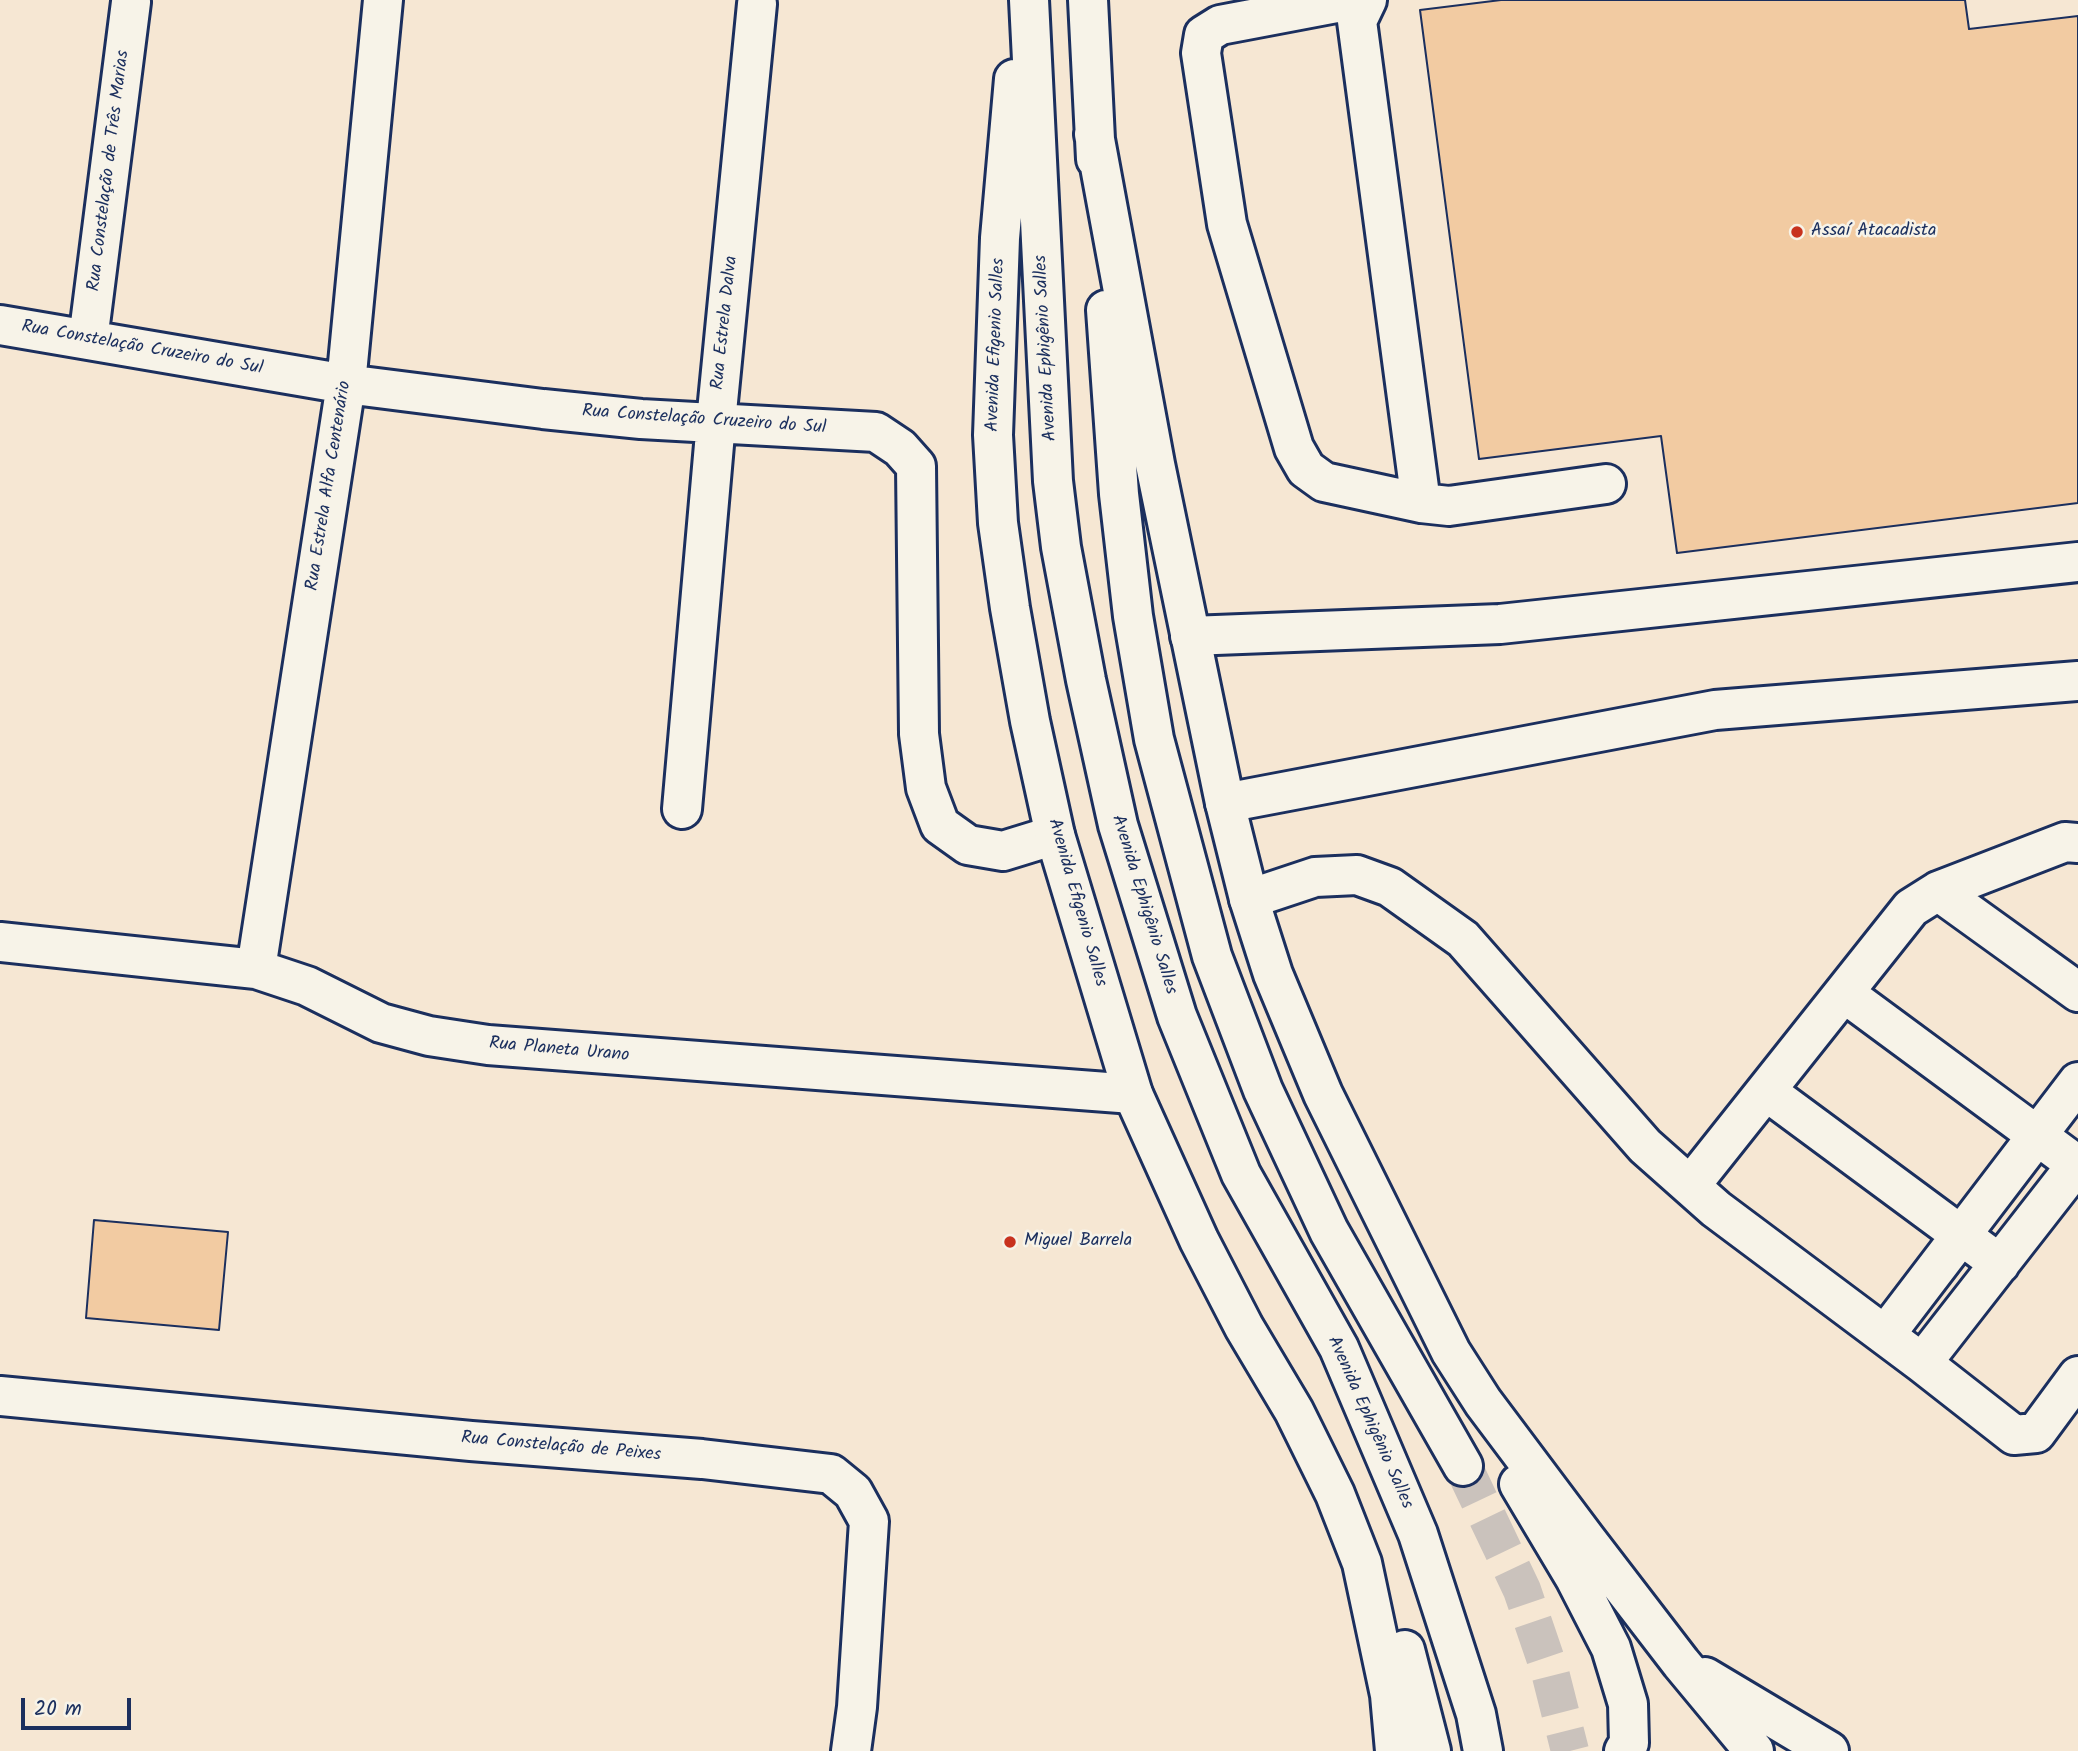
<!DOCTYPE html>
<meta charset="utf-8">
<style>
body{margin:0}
#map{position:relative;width:2078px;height:1751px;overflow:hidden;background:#f6e7d3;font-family:Kalam,sans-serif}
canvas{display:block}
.scale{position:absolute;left:21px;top:1698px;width:110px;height:32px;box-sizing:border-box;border:4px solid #1b2f5e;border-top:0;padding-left:9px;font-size:21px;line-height:24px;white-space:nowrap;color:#1b2f5e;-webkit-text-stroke:5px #f7f3e8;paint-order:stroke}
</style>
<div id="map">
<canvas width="2078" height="1751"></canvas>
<div class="scale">20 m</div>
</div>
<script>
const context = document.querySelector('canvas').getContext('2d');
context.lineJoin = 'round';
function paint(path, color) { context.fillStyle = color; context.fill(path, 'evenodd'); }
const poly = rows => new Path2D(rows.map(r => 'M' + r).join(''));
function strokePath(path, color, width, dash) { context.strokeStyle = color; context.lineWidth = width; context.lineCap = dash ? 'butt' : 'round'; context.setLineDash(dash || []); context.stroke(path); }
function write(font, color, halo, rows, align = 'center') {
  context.font = font + ' Kalam,sans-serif'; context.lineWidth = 5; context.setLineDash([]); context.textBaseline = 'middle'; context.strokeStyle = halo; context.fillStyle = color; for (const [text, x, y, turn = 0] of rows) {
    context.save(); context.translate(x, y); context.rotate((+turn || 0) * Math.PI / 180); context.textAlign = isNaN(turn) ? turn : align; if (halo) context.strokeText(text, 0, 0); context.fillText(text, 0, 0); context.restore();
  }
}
const building = poly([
 [1501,0,1965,0,1969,29,2078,16,2078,503,1677,553,1661,436,1479,459,1420,10,1501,0],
 [94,1220,228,1232,219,1330,86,1318,94,1220]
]);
paint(building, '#f2cba2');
strokePath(building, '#1b2f5e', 2);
strokePath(poly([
 [1463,1466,1522,1590,1550,1672,1570,1751]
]), '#cac2bc', 38, [38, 19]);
const minor = poly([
 [1352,0,1220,25,1204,35,1201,53,1227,224,1294,448,1306,469,1324,482,1421,503],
 [1367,0,1357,21,1421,503,1449,506,1606,484],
 [0,325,346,384,543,409,641,419,876,432,900,448,916,466,919,734,926,788,940,825,968,845,1003,851,1055,835],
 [88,340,131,2],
 [1190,636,1500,624,2078,562],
 [1225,803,1715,710,2078,681],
 [682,809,716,422,757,4],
 [1938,891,2078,992],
 [1249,899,1315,877,1357,875,1390,887,1463,939,1645,1146,1716,1209,1922,1363,2014,1435,2036,1433,2078,1376],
 [0,942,256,969,307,986,381,1023,429,1036,488,1045,1133,1094],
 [256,969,346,384,383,0],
 [1844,993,2077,1165],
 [1766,1091,2000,1264],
 [1690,1186,1911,908,1938,891,2065,842,2078,843],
 [1885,1335,2078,1082],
 [1922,1363,2078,1163],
 [0,1396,471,1441,702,1459,831,1474,853,1492,869,1521,857,1707,851,1751]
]);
const major = poly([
 [1029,0,1053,481,1061,547,1086,680,1118,825,1177,1016,1241,1174,1339,1348,1418,1534,1476,1714,1483,1751],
 [1088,0,1096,159],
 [1014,79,1000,238,993,435,998,523,1010,608,1030,721,1055,835,1133,1094,1199,1240,1244,1327,1294,1411,1335,1494,1362,1563,1390,1695,1395,1751],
 [1094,134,1155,464,1225,803,1249,899,1273,974,1323,1094,1451,1352,1483,1402,1585,1538,1681,1663,1754,1751],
 [1106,310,1119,494,1133,616,1154,739,1212,956,1263,1090,1329,1231,1463,1466],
 [1519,1484,1575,1578,1611,1648,1628,1704,1629,1743,1624,1751],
 [1405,1650,1431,1751],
 [1705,1677,1829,1751]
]);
strokePath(minor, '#1b2f5e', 44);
strokePath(major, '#1b2f5e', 44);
strokePath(minor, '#f7f3e8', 38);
strokePath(major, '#f7f3e8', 38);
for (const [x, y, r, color] of [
 [1797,232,7,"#c8321e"],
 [1010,1242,7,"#c8321e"]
]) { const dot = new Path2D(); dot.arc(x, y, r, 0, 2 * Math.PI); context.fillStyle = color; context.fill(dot); strokePath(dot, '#f7f3e8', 2.5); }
write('18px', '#1b2f5e', '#f7f3e8', [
 ["Rua Constelação de Três Marias",110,171,-83],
 ["Rua Estrela Dalva",726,323,-84],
 ["Avenida Efigenio Salles",997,345,-88],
 ["Avenida Ephigênio Salles",1047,348,-93],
 ["Rua Constelação Cruzeiro do Sul",142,349,10],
 ["Rua Constelação Cruzeiro do Sul",704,421,4],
 ["Rua Estrela Alfa Centenário",330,486,-81],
 ["Avenida Efigenio Salles",1076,903,74],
 ["Avenida Ephigênio Salles",1143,905,73],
 ["Rua Planeta Urano",559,1051,5],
 ["Avenida Ephigênio Salles",1369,1423,66],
 ["Rua Constelação de Peixes",561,1448,5]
]);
write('18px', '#1b2f5e', '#f7f3e8', [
 ["Assaí Atacadista",1811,232],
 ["Miguel Barrela",1024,1242]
], 'left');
</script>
